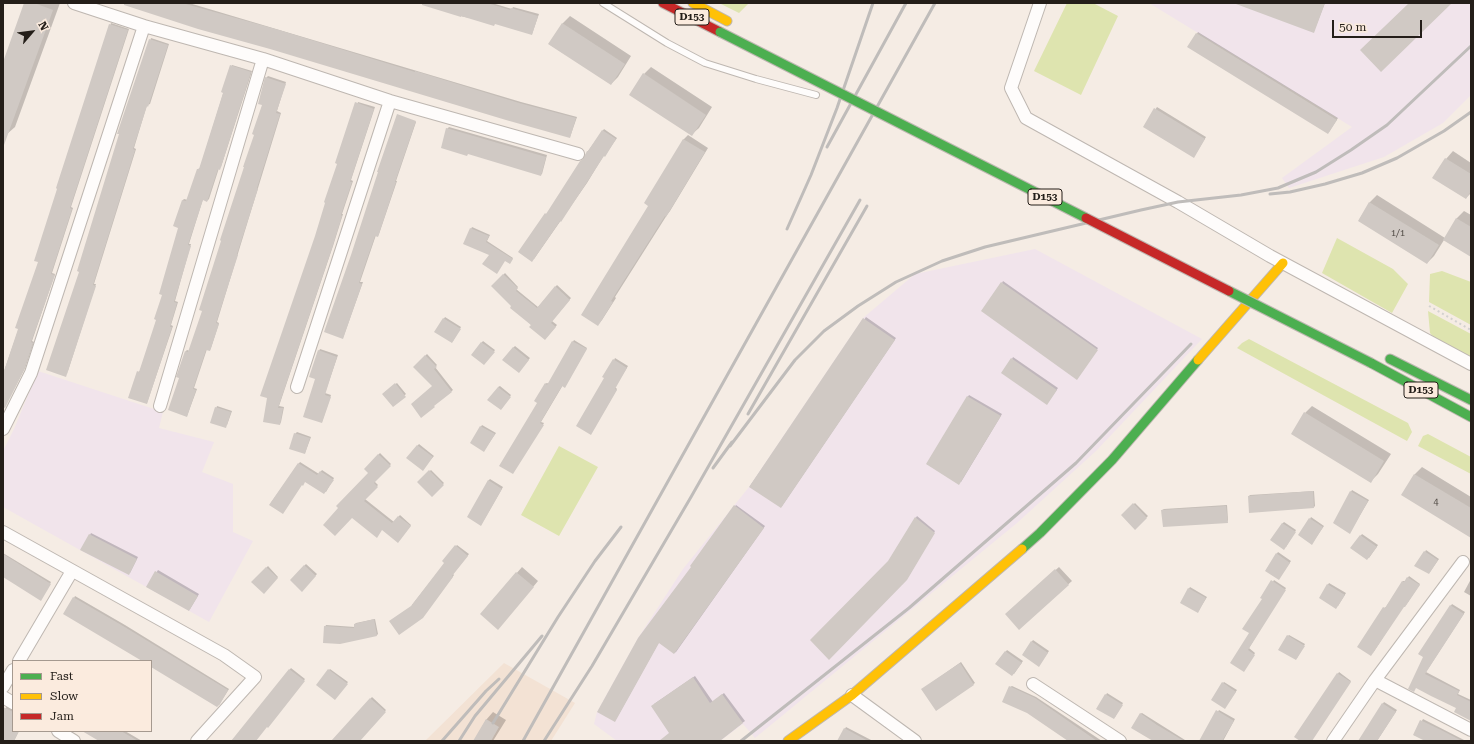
<!DOCTYPE html>
<style>
body{margin:0}
#map{position:relative;width:1474px;height:744px;overflow:hidden;background:#f5ece4;font-family:"Roboto Serif",serif}
canvas{display:block}
.frame{position:absolute;inset:0;border:4px solid #241e19;pointer-events:none}
.legend{position:absolute;left:12px;top:660px;width:140px;height:72px;box-sizing:border-box;background:#fbebde;border:1px solid #a5998f;margin:0;padding:5px 7px;list-style:none;font-size:12px;color:#241e19}
.legend li{display:flex;align-items:center;gap:8px;height:20px}
.legend b{width:20px;border:1px solid #a5998f}
.north{position:absolute;left:12px;top:12px;width:40px;height:40px;-webkit-text-stroke:3px #fbebde;paint-order:stroke;rotate:62deg;font-size:11px;font-weight:700;line-height:16px;text-align:center;color:#241e19}
.north::after{content:'';display:block;margin:auto;width:14px;height:18px;background:#241e19;clip-path:polygon(50% 0,100% 100%,50% 72%,0 100%)}
.scale{position:absolute;left:1332px;top:20px;width:90px;height:18px;box-sizing:border-box;border:2px solid #241e19;border-top:0;padding-left:5px;font-size:12px;line-height:14px;white-space:nowrap;color:#241e19;-webkit-text-stroke:3px #fbebde;paint-order:stroke}
</style>
<div id="map">
<canvas width="1474" height="744"></canvas>
<div class="frame"></div>
<ul class="legend">
<li><b style="height:5px;background:#4caf50"></b>Fast</li>
<li><b style="height:5px;background:#ffc107"></b>Slow</li>
<li><b style="height:5px;background:#c62828"></b>Jam</li>
</ul>
<div class="north">N</div>
<div class="scale">50 m</div>
</div>
<script>
const context = document.querySelector('canvas').getContext('2d');
context.lineJoin = 'round';
function paint(path, color) { context.fillStyle = color; context.fill(path, 'evenodd'); }
const poly = rows => new Path2D(rows.map(r => 'M' + r).join(''));
function strokePath(path, color, width, dash) { context.strokeStyle = color; context.lineWidth = width; context.lineCap = dash ? 'butt' : 'round'; context.setLineDash(dash || []); context.stroke(path); }
function write(font, color, halo, rows, align = 'center') {
  context.font = font + ' "Roboto Serif",serif'; context.lineWidth = 3; context.setLineDash([]); context.textBaseline = 'middle'; context.strokeStyle = halo; context.fillStyle = color; for (const [text, x, y, turn = 0] of rows) {
    context.save(); context.translate(x, y); context.rotate((+turn || 0) * Math.PI / 180); context.textAlign = isNaN(turn) ? turn : align; if (halo) context.strokeText(text, 0, 0); context.fillText(text, 0, 0); context.restore();
  }
}
paint(poly([
 [1149,3,1471,3,1471,95,1443,123,1384,157,1289,188,1282,178,1352,127],
 [1035,249,1202,339,1096,451,1017,523,755,738,743,724,720,741,617,741,594,724,597,712,638,638,683,569,749,487,863,318,915,274],
 [38,371,163,412,159,428,214,442,202,472,233,484,233,532,253,541,209,622,3,507,3,451,14,429]
]), '#f1e4eb');
paint(poly([
 [504,663,575,703,551,741,425,741]
]), '#f3e2d4');
paint(poly([
 [719,3,749,3,739,13],
 [1067,3,1093,3,1118,16,1081,95,1034,71],
 [1337,238,1393,269,1408,284,1392,313,1322,273],
 [1442,271,1471,282,1471,325,1429,302,1430,274],
 [1428,311,1471,334,1471,359,1438,342,1430,333],
 [1249,339,1408,423,1412,432,1407,441,1237,348,1242,343],
 [1428,434,1471,457,1471,474,1418,446,1423,436],
 [559,446,598,467,559,536,521,515]
]), '#dee4af');
paint(poly([
 [25,3,60,3,15,127,7,134,3,132,3,65],
 [121,3,189,3,521,102,577,117,570,137,270,48,199,28],
 [419,3,492,3,512,9,513,7,539,14,532,34,495,23,460,16],
 [1254,3,1325,3,1314,31],
 [570,16,631,56,618,77,611,84,549,44,563,23],
 [111,23,129,29,71,207,73,208,52,273,55,274,32,341,34,342,25,368,5,406,3,406,3,374,19,328],
 [1198,32,1338,118,1329,132,1189,47],
 [151,38,169,44,150,104,147,105,134,148,136,149,94,284,96,284,67,374,80,271],
 [232,65,252,71,221,167,219,168,209,199,207,201,203,199,189,244,191,244,175,301,178,302,171,325,173,326,147,403,138,372,140,371,157,319,179,227,174,226,183,200,184,199,188,200,198,169,200,168],
 [651,67,712,107,699,128,691,135,644,74],
 [268,76,286,82,277,111,281,113,217,322,219,323,211,348,210,350,207,349,194,388,197,389,187,416,180,378,186,351,187,350,190,351,203,310,255,134,263,104,266,78],
 [358,102,375,107,351,180,353,181,342,214,343,214,333,246,279,406,284,407,281,422,280,424,265,421,316,236],
 [1157,107,1206,137,1195,155,1144,126],
 [397,116,416,122,396,181,397,181,379,234,378,236,376,235,360,282,363,282,343,338,352,255],
 [449,127,547,155,542,174,540,175,468,153,447,129],
 [604,129,617,138,606,154,604,155,587,183,534,259,520,252,546,214,548,213,588,151],
 [688,135,708,148,670,211,667,215,615,297,616,298,602,320,598,325,649,205,683,140],
 [1453,151,1471,163,1471,193,1466,198,1434,178,1446,159],
 [1377,195,1445,238,1457,218,1464,211,1471,215,1471,256,1444,240,1434,256,1427,263,1359,220,1370,202],
 [472,227,490,235,487,241,513,258,511,261,490,254,471,229],
 [505,273,518,287,516,289,538,307,557,285,571,298,552,321,557,325,545,339,493,286],
 [1003,281,1098,348,1077,378,1002,283],
 [445,317,461,327,453,341,436,332],
 [866,317,896,338,782,506,750,486],
 [574,340,587,348,566,385,563,385,541,422,544,423,513,473,545,384,547,383,549,384],
 [483,341,495,350,484,364,472,355],
 [515,346,530,358,520,370,513,348],
 [320,349,338,355,325,393,331,395,322,422,316,378,319,351],
 [427,354,437,365,435,367,453,390,434,404,434,407,433,386,414,367],
 [1013,357,1058,388,1048,402,1012,359],
 [615,358,628,366,615,387,617,389,592,432,606,378],
 [397,383,406,394,393,405,385,392],
 [500,386,511,395,502,408,498,387],
 [969,395,1002,414,961,482,927,464],
 [217,406,232,411,227,425,211,422],
 [1312,406,1391,454,1378,474,1371,481,1305,413],
 [482,425,496,433,485,449,471,443],
 [297,432,311,437,305,453,295,434],
 [419,444,434,456,422,469,408,457],
 [380,453,391,464,374,481,378,485,365,499,394,522,400,515,411,525,398,541,382,529,352,517,370,473,365,469],
 [300,462,319,474,322,470,334,478,326,492,306,481,270,504],
 [1422,467,1471,497,1471,536,1403,495,1415,474],
 [431,470,444,483,432,495,418,482],
 [490,479,503,487,481,525,488,481],
 [1352,490,1369,500,1350,532,1334,523],
 [1314,491,1315,506,1314,507,1249,496,1250,495],
 [1135,503,1148,516,1135,528,1122,515],
 [736,505,765,526,676,652,674,653,659,642,615,721,692,567],
 [1227,505,1228,520,1227,522,1162,510,1164,509],
 [917,516,935,531,908,577,889,561],
 [1311,517,1324,526,1313,542,1310,519],
 [1284,522,1296,530,1286,547,1282,524],
 [91,533,138,557,130,573,90,535],
 [1362,534,1378,545,1369,558,1352,548],
 [457,545,469,554,453,574,454,575,424,615,412,605,445,563,443,561],
 [1426,550,1439,559,1430,572,1425,552],
 [1278,552,1291,561,1280,577,1266,570],
 [3,553,51,582,42,598,3,576],
 [306,564,317,574,302,590,291,580],
 [268,566,278,577,264,592,253,582],
 [522,567,538,581,503,623,481,614],
 [1059,567,1072,581,1019,628,1010,611],
 [158,570,199,594,190,609,148,586],
 [1409,576,1420,584,1406,605,1404,605,1373,653,1384,608,1386,607,1403,581,1406,581],
 [1471,579,1471,596,1464,592],
 [1274,580,1286,588,1249,648,1255,653,1245,669,1250,633,1263,599],
 [1329,583,1346,593,1338,606,1320,598],
 [1190,587,1207,597,1199,610,1181,602],
 [75,596,125,625,229,689,219,705,151,666,151,661,142,661,74,598],
 [1452,604,1465,612,1426,672,1460,690,1458,694,1471,700,1471,720,1457,708,1416,687,1424,657,1419,654],
 [375,619,378,634,377,635,340,643,325,627,326,625,355,627,355,624,356,623],
 [1289,635,1305,644,1297,658,1288,636],
 [1033,640,1049,651,1040,664,1023,654],
 [1007,650,1023,661,1014,674,997,664],
 [961,662,975,683,936,709,924,688],
 [291,668,305,679,269,725,267,726,255,741,232,741],
 [330,669,348,682,336,697,329,670],
 [1339,672,1351,681,1311,741,1302,741],
 [695,676,713,702,724,693,745,721,718,741,663,741,670,733,654,704],
 [1224,682,1237,690,1226,706,1223,683],
 [1012,686,1036,697,1102,741,1070,741,1010,687],
 [1107,693,1123,703,1115,717,1106,695],
 [372,697,386,710,359,741,333,741],
 [1384,702,1397,710,1377,741,1359,741],
 [7,706,13,710,13,731,19,731,14,741,3,741,3,712],
 [1219,710,1235,719,1223,741,1200,741],
 [493,712,506,720,493,741,474,741,486,720],
 [1142,713,1185,740,1185,741,1154,741,1140,714],
 [1423,719,1466,741,1427,741,1414,735],
 [846,727,873,741,838,741],
 [89,731,125,731,142,741,101,741]
]), '#0003');
paint(poly([
 [24,3,34,3,53,10,4,145,3,144,3,62],
 [124,3,182,3,279,30,415,72,415,71,519,103,576,118,570,138,506,120,270,49,198,29,124,5],
 [422,3,487,3,510,10,511,8,538,16,532,35,495,24,494,26,461,16,461,17,422,5],
 [1236,3,1325,3,1314,33,1236,4],
 [1409,3,1452,3,1381,72,1360,50],
 [562,23,625,64,611,85,548,44],
 [109,24,128,30,70,208,72,209,51,274,55,275,31,342,33,343,24,370,5,408,3,407,3,374,18,329,15,328,38,262,34,261,57,189,56,188],
 [1196,33,1337,120,1328,134,1187,47],
 [149,39,168,45,148,107,147,106,133,149,135,150,93,285,96,286,66,377,46,370,79,272,77,271,119,134,117,134],
 [230,65,251,72,220,170,218,169,207,202,203,200,188,245,191,246,174,302,177,303,170,327,172,327,147,404,128,398,137,371,139,372,156,320,154,319,162,295,159,294,178,228,173,226,182,200,186,201,197,169,199,169,223,93,221,92],
 [643,73,706,115,692,136,629,95],
 [265,77,286,84,276,113,280,114,257,188,258,189,237,254,238,255,216,323,219,324,210,351,206,350,193,389,196,390,187,417,168,410,179,378,176,377,185,351,188,352,202,311,199,310,221,241,220,240,244,167,243,167,254,135,252,134,262,105,258,104],
 [355,102,374,109,350,182,352,182,341,215,342,216,332,248,278,408,283,408,280,425,263,422,267,398,260,396,315,236,325,203,324,202,337,164,335,163],
 [1154,108,1205,139,1194,158,1143,127],
 [397,114,416,121,395,182,396,182,378,237,375,236,367,259,359,283,362,284,343,339,324,332,351,255,378,172,377,172],
 [446,128,546,157,541,176,468,154,467,156,441,148],
 [602,130,616,139,605,157,604,156,561,222,560,221,532,262,518,252,545,213,546,214,580,161,583,159,587,151,588,151],
 [683,139,705,152,666,217,665,216,611,301,613,302,598,326,581,315,648,206,644,203],
 [1445,158,1471,174,1471,191,1466,199,1432,178],
 [1369,202,1439,245,1427,264,1358,221],
 [1456,218,1471,227,1471,257,1443,240],
 [470,228,489,236,486,242,513,259,510,264,505,261,497,274,482,264,489,255,463,244],
 [503,274,518,288,516,291,537,308,555,286,570,300,551,323,556,327,545,340,529,327,531,325,510,308,511,306,491,286],
 [1001,282,1098,350,1077,380,981,311],
 [443,318,461,329,452,343,434,332],
 [863,318,895,340,781,508,749,487],
 [572,341,587,349,565,388,562,386,540,423,544,425,513,474,499,466,537,403,534,401,545,383,547,385],
 [481,342,495,352,484,365,471,355],
 [513,347,529,360,519,373,502,360],
 [318,350,337,357,325,395,331,397,322,423,303,417,315,379,309,377],
 [425,355,437,367,434,369,452,392,434,406,435,407,421,418,411,404,432,386,413,367],
 [1011,358,1057,390,1047,405,1001,373],
 [613,359,627,368,615,389,617,390,591,435,576,426,604,378,602,377],
 [395,383,406,397,393,407,382,394],
 [498,387,511,397,501,410,487,400],
 [967,396,1001,416,959,485,926,464],
 [215,407,231,412,226,428,210,423],
 [1304,412,1384,461,1371,483,1291,434],
 [480,426,495,434,484,452,470,443],
 [294,433,310,438,305,454,289,449],
 [417,445,433,457,423,471,406,458],
 [378,454,391,466,374,483,378,487,364,501,392,523,398,516,411,526,398,543,382,530,377,538,352,518,335,536,323,525,338,508,336,506,368,473,364,469],
 [298,463,317,475,320,471,334,480,324,494,305,482,303,486,302,485,283,514,269,505],
 [429,470,444,485,432,497,417,482],
 [1414,474,1471,508,1471,538,1401,495],
 [488,480,502,489,481,526,467,517],
 [1313,491,1314,508,1249,513,1248,496],
 [1350,491,1368,501,1350,534,1333,523],
 [1133,503,1147,518,1135,530,1121,515],
 [734,505,764,528,674,654,659,643,615,722,597,712,638,638,691,567,690,566],
 [1226,506,1228,523,1163,527,1161,510],
 [915,517,935,533,907,580,829,660,810,640,888,561],
 [1309,518,1323,527,1312,545,1298,535],
 [1282,523,1296,532,1284,550,1270,540],
 [89,534,137,559,129,575,80,550],
 [1360,535,1377,547,1367,560,1350,548],
 [455,545,468,556,452,576,453,577,423,618,399,635,389,621,411,606,444,563,442,561],
 [1424,551,1438,560,1429,574,1414,566],
 [1276,553,1290,563,1279,580,1265,571],
 [3,554,51,584,41,601,3,577],
 [304,565,316,576,302,592,290,580],
 [266,567,278,578,264,594,251,582],
 [1055,569,1069,585,1019,630,1005,614],
 [155,571,198,596,189,611,146,587],
 [516,572,534,587,498,630,480,614],
 [1407,577,1420,585,1405,607,1404,607,1371,656,1357,647,1383,607,1385,608,1402,581,1404,582],
 [1271,580,1286,590,1248,650,1255,655,1244,672,1230,663,1249,633,1242,629,1262,599,1260,598],
 [1327,584,1345,595,1336,609,1319,598],
 [1188,588,1206,598,1198,613,1180,603],
 [73,597,123,626,228,690,220,704,217,707,151,667,151,661,142,661,63,614],
 [1450,605,1464,614,1425,674,1459,691,1457,695,1471,702,1471,721,1454,712,1456,708,1431,696,1416,688,1414,692,1408,689,1423,657,1418,654],
 [374,619,377,636,340,644,323,643,324,626,354,628,354,624],
 [1287,635,1305,646,1296,660,1278,650],
 [1031,641,1048,653,1039,667,1022,655],
 [1005,651,1022,663,1012,676,995,664],
 [960,663,974,685,936,711,921,689],
 [289,669,305,681,268,728,267,727,256,741,231,741],
 [328,669,348,684,335,700,316,685],
 [1337,673,1351,682,1312,741,1300,741,1294,737],
 [693,677,710,703,722,694,743,723,720,741,659,741,669,733,651,706],
 [1222,682,1236,692,1225,709,1211,700],
 [1009,686,1035,698,1097,741,1068,741,1027,713,1002,702],
 [1105,694,1123,705,1114,719,1096,709],
 [370,698,386,712,360,741,331,741],
 [1382,703,1396,712,1377,741,1358,741],
 [3,707,13,712,13,731,19,731,14,741,3,741],
 [1216,710,1234,721,1222,741,1199,741],
 [1140,713,1157,725,1184,741,1153,741,1131,728],
 [486,719,499,727,491,741,473,741],
 [1420,720,1441,730,1462,741,1425,741,1413,735],
 [844,728,868,741,837,741],
 [82,731,121,731,138,741,99,741]
]), '#d0c9c4');
const lane = poly([
 [603,3,667,43,705,63,756,79,816,95]
]);
const street = poly([
 [74,3,144,26,263,59,390,101,578,154],
 [1040,3,1011,88,1026,118,1178,202,1270,256,1471,364],
 [297,387,390,101],
 [160,406,263,59],
 [3,429,31,373,144,26],
 [3,532,224,655,255,677,197,741],
 [19,661,72,571],
 [1375,680,1471,730],
 [1033,684,1120,741],
 [3,687,13,670],
 [852,695,915,741],
 [3,697,13,703],
 [58,731,74,741],
 [1333,741,1375,680,1463,562]
]);
const fast = poly([
 [1390,359,1471,400],
 [1371,363,1471,417],
 [1022,549,1040,533,1112,460,1198,360]
]);
const slow = poly([
 [693,3,727,21],
 [1198,360,1283,263],
 [788,741,852,695,1022,549]
]);
const jam = poly([
 [663,3,720,32]
]);
strokePath(lane, '#beb7b1', 8);
strokePath(street, '#beb7b1', 14);
strokePath(fast, '#beb7b1', 11);
strokePath(slow, '#beb7b1', 11);
strokePath(jam, '#beb7b1', 11);
strokePath(poly([
 [1429,306,1471,330]
]), '#d3d1cf', 2, [2, 3]);
strokePath(lane, '#fefcfb', 6);
strokePath(street, '#fefcfb', 12);
strokePath(fast, '#4caf50', 9);
strokePath(slow, '#ffc107', 9);
strokePath(jam, '#c62828', 9);
strokePath(poly([
 [827,147,906,3],
 [1270,194,1290,192,1325,184,1362,173,1397,158,1444,131,1471,112],
 [787,229,811,175,837,108,873,3],
 [748,414,867,206],
 [730,446,795,360,824,331,858,306,896,282,942,261,985,247,1141,210,1178,202,1241,195,1278,188,1316,172,1351,150,1387,125,1471,46],
 [713,468,732,442],
 [493,723,558,617,595,561,621,527],
 [442,741,486,691,499,679],
 [459,741,475,716,542,636],
 [523,741,935,3],
 [544,741,592,666,691,497,860,200],
 [741,741,909,608,1076,463,1191,344]
]), '#bfbcba', 3);
const fastBridge = poly([
 [720,32,1086,218],
 [1229,291,1371,363]
]);
const jamBridge = poly([
 [1086,218,1229,291]
]);
strokePath(fastBridge, '#beb7b1', 11, []);
strokePath(jamBridge, '#beb7b1', 11, []);
strokePath(fastBridge, '#4caf50', 9);
strokePath(jamBridge, '#c62828', 9);
write('9px', '#4f4944', null, [
 ["1/1",1398,233],
 ["4",1436,502]
]);
for (const [x, y, w] of [
 [692,17,34],
 [1045,197,34],
 [1421,390,34]
]) { const box = new Path2D(); box.roundRect(x - w / 2, y - 8, w, 16, 3); context.fillStyle = '#fbebde'; context.fill(box); strokePath(box, '#241e19', 1); }
write('bold 10px', '#241e19', null, [
 ["D153",692,17],
 ["D153",1045,197],
 ["D153",1421,390]
]);
</script>
